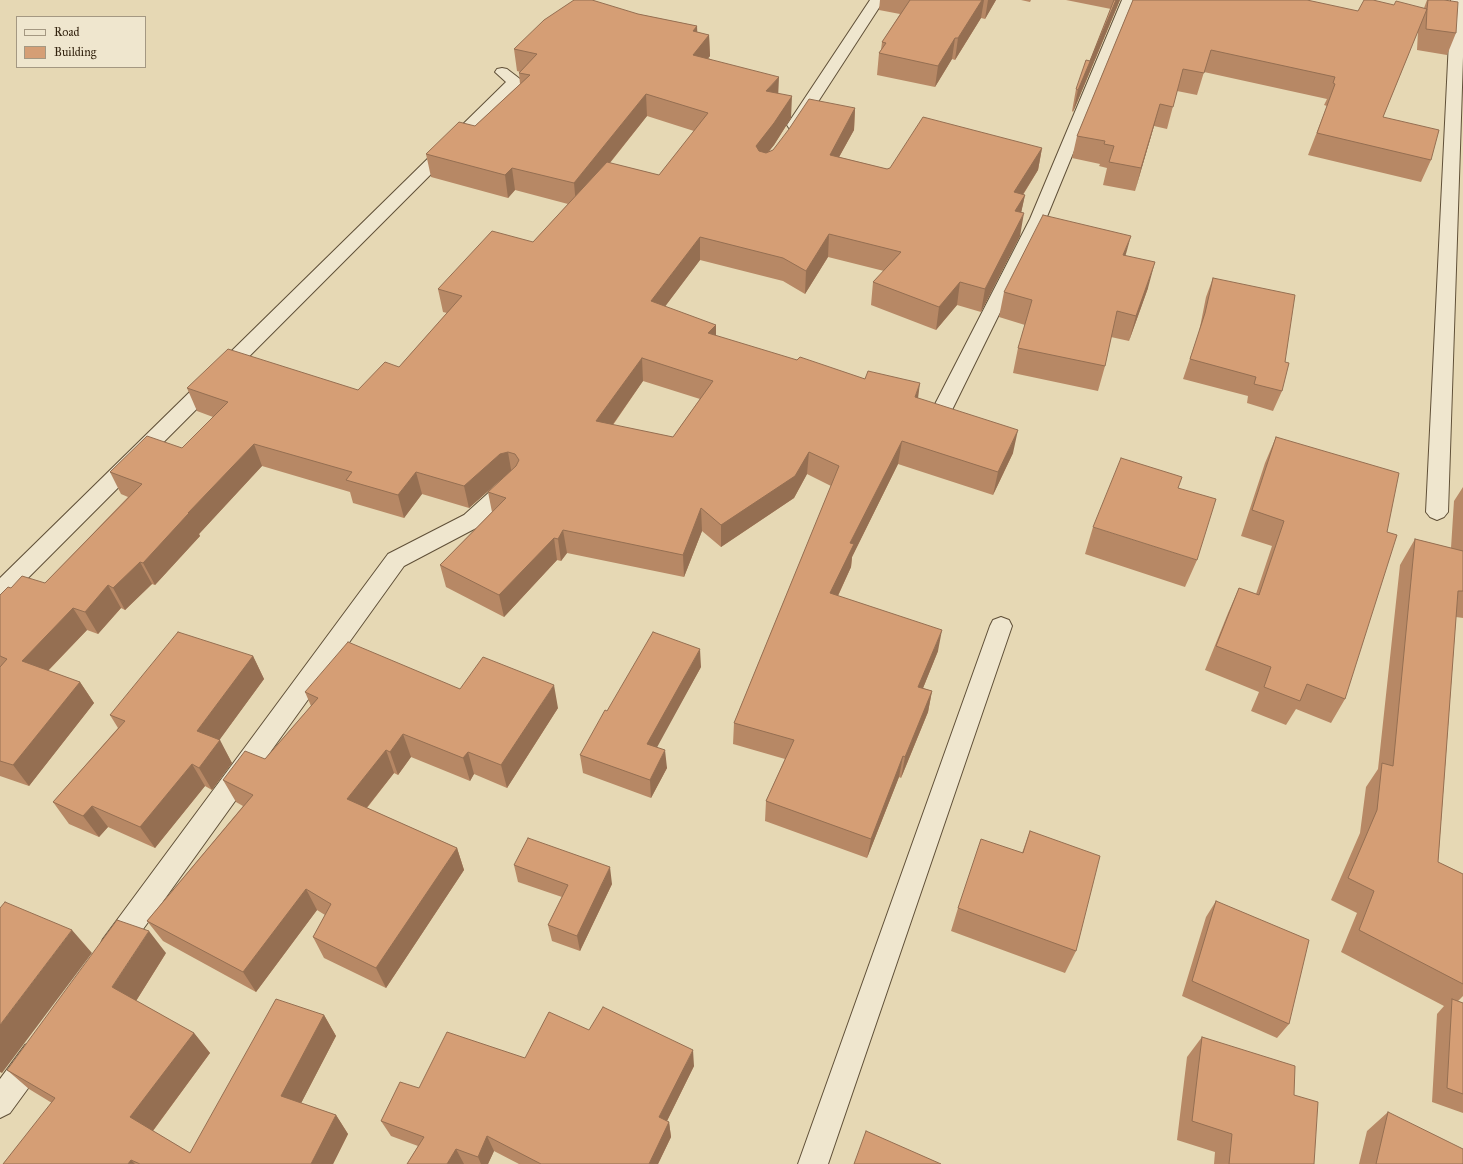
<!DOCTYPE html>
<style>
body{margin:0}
#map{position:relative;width:1463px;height:1164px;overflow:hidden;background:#e6d8b4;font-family:"IM FELL Great Primer",serif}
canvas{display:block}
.legend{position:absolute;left:16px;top:16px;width:130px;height:52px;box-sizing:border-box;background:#efe6ce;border:1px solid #a49882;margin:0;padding:5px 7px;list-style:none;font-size:12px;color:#33230f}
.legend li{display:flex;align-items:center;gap:8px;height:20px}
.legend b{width:20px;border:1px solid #a49882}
</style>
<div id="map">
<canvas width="1463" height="1164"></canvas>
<ul class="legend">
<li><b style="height:5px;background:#efe6ce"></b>Road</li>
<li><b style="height:11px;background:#d59e75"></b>Building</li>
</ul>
</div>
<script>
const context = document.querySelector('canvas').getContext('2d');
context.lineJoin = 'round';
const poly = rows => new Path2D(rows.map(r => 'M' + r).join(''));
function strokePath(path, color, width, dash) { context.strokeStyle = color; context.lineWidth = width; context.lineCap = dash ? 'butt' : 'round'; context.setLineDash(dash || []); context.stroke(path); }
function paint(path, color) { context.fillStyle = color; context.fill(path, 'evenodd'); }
const minor = poly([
 [870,0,884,0,801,128,795,130,789,128,787,125,870,0],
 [1122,0,1136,0,1046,219,951,412,948,417,941,419,934,417,931,412,1030,219,1122,0],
 [1451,0,1463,0,1463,57,1448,512,1444,517,1437,520,1430,517,1426,512,1451,0],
 [502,68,507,69,520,79,523,82,520,85,8,598,0,601,0,578,506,82,495,72,497,69,502,68],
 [512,476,519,478,522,483,519,488,478,527,404,566,123,957,113,961,103,957,99,948,103,939,388,554,464,515,505,478,512,476],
 [1001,617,1009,620,1012,626,828,1164,798,1164,990,626,993,620,1001,617],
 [35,1041,45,1045,49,1055,45,1065,10,1113,0,1118,0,1079,25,1045,35,1041]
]);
strokePath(minor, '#605038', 2);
paint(minor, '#efe6ce');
paint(poly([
 [880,0,996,0,985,19,981,18,955,60,952,59,935,87,877,75,879,53,881,50,882,42,900,14,879,10],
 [1021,0,1031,0,1030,2],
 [1066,0,1120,0,1073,112,1072,111,1076,89,1090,61,1111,9],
 [1133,0,1358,11,1394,5,1424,8,1427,0,1444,0,1456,33,1447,55,1417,50,1418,31,1383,117,1431,160,1421,182,1308,155,1327,106,1324,105,1327,99,1204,72,1197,95,1177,91,1167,129,1154,126,1135,191,1103,185,1107,168,1099,166,1100,164,1072,158,1077,136],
 [638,14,697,26,697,32,709,35,710,56,708,58,778,93,791,118,774,145,768,152,773,150,855,108,854,130,839,157,887,169,1042,148,1038,170,1023,195,1025,195,1021,212,1020,236,981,312,957,305,936,330,871,305,873,282,884,271,828,257,805,294,783,281,700,260,665,306,716,336,918,398,1013,453,993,495,898,464,852,557,851,567,838,596,938,651,923,688,932,691,928,712,901,778,899,777,867,858,765,821,766,801,785,759,733,744,734,723,831,486,807,474,794,498,721,547,702,531,684,577,567,553,561,561,557,560,504,617,446,587,440,565,492,512,488,492,505,477,504,477,469,508,422,494,404,518,353,503,350,492,262,466,199,534,200,536,155,585,152,584,125,610,121,608,98,634,87,630,48,671,80,682,94,703,29,786,0,776,0,595,11,588,45,583,128,497,121,494,110,472,182,448,213,417,197,411,187,388,358,390,399,367,447,313,443,312,438,289,533,242,568,204,515,190,508,198,431,177,426,154,475,126,520,84,519,73,520,72,517,71,514,49],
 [647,116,694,131,659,175,610,163],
 [643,381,700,399,673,437,613,425],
 [1125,255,1148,288,1129,341,1111,337,1105,366,1098,391,1013,373,1018,348,1025,325,999,317,1004,292],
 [1213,278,1285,362,1282,391,1273,411,1247,403,1248,396,1183,379,1199,332,1206,297],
 [1276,437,1345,699,1331,723,1296,709,1286,725,1251,711,1259,692,1205,670,1228,613,1239,588,1256,594,1272,546,1241,536,1265,463],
 [1463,487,1463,618,1456,617,1438,862,1463,874,1463,996,1458,1001,1463,1003,1463,1113,1432,1102,1437,1014,1444,1006,1341,952,1357,913,1331,900,1360,833,1366,787,1378,769,1400,565,1415,539,1451,548,1454,501],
 [1093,527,1197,560,1185,587,1085,554],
 [253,656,264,679,219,740,232,763,212,790,205,786,155,848,108,827,99,837,69,824,53,802,118,728,110,715],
 [701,667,656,747,667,768,651,798,583,773,580,755,607,711],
 [460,689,558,708,507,788,474,774,470,781,411,757,398,775,394,773,367,808,457,848,464,870,386,988,324,958,313,937,325,915,317,910,256,992,163,941,147,921,243,806,236,802,223,780,265,759,311,706,305,692],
 [1030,831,1076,951,1065,973,951,931,958,908,1022,853],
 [514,865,612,884,580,951,552,941,548,925,562,897,518,882],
 [1216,901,1289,1024,1277,1038,1182,996,1206,917],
 [166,953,136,1001,194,1033,210,1053,153,1131,190,1153,324,1015,336,1036,301,1103,336,1115,348,1134,333,1164,3,1164,52,1103,29,1089,7,1070],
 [589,1030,694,1066,667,1121,669,1122,671,1137,658,1164,519,1164,494,1151,488,1164,407,1164,418,1146,391,1136,381,1121,419,1088,525,1058],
 [1202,1037,1314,1164,1214,1164,1215,1152,1177,1140,1187,1057],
 [1388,1112,1463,1164,1359,1164,1367,1131]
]), '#b78865');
paint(poly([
 [982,0,984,0,981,18,955,60,958,38],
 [988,0,996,0,985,19],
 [1116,0,1120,0,1073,112,1078,90],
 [697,26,698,48,693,31],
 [709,35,710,56,694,76,693,55],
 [955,38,952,59,935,87,938,66],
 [779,77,778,99,766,91],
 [646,94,647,116,576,205,574,183],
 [792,96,791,118,774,145,756,168,756,146],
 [1160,104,1154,126,1135,191,1141,168],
 [855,108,854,130,828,177,830,155],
 [1042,148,1038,170,1010,215,1014,192],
 [512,168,515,190,508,198,505,175],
 [1025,195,1020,218,1015,211],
 [1024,213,1020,236,981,312,985,289],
 [829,234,828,257,805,294,806,271],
 [1131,236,1124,261,1123,255],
 [700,237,700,260,652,324,651,301],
 [1155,262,1148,288,1129,341,1136,316],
 [960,282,957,305,936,330,939,307],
 [716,325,716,348,708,333],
 [642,358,643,381,599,444,596,421],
 [920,383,917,406,915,397],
 [1018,430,1013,453,993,495,998,472],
 [902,441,898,464,852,557,851,567,829,615,830,593,850,543],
 [254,444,262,466,199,534,200,536,155,585,143,563,188,513],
 [508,452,512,475,504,477,469,508,464,486,500,454],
 [809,452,807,474,794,498,721,547,721,525],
 [416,472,422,494,404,518,398,495],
 [701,508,702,531,684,577,683,555],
 [563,530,567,553,561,561,558,539],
 [554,538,557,560,504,617,499,595],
 [140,562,152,584,125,610,113,588],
 [108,585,121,608,98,634,85,612],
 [73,608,87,630,36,683,22,661],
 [942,630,938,651,915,708,918,687],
 [700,649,701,667,649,762,647,744],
 [253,656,264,679,210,753,197,731],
 [80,682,94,703,29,786,13,765],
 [554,685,558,708,507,788,501,765],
 [932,691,928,712,901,778,905,757],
 [403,734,411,757,398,775,390,752],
 [220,740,232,763,212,790,199,768],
 [386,750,394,773,356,821,347,799],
 [665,750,667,768,651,798,650,780],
 [468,752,474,774,470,781,463,758],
 [903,756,899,777,867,858,871,839],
 [192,764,205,786,155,848,140,827],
 [92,806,108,827,99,837,83,816],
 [457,848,464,870,386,988,376,968],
 [610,867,612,884,580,951,577,936],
 [306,889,317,910,256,992,243,972],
 [72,930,92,953,2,1073,0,1072,0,1025],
 [149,931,166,953,131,1009,112,987],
 [324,1015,336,1036,295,1115,281,1096],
 [194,1033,210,1053,149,1136,130,1117],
 [693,1050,694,1066,661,1133,659,1117],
 [336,1115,348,1134,333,1164,311,1164],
 [669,1122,671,1137,658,1164,649,1164],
 [487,1136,494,1151,488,1164,481,1164,478,1157],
 [456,1149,464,1164,447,1164],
 [131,1160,135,1164,128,1164]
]), '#956f52');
const building = poly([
 [574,0,592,0,638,14,697,26,693,31,709,35,693,55,779,77,766,91,792,96,774,123,756,146,759,151,766,153,773,150,789,129,809,99,855,108,830,155,887,169,890,168,923,117,1042,148,1014,192,1025,195,1015,211,1024,213,985,289,960,282,939,307,873,282,901,252,829,234,806,271,783,258,700,237,651,301,716,325,708,333,797,360,800,357,865,379,868,371,920,383,915,397,1018,430,998,472,902,441,850,543,854,544,830,593,942,630,918,687,932,691,905,757,903,756,871,839,766,801,794,740,734,723,839,466,809,452,795,476,721,525,701,508,683,555,563,530,558,539,554,538,499,595,440,565,506,498,488,492,516,466,519,460,515,454,508,452,500,454,464,486,416,472,398,495,346,480,352,472,254,444,188,513,189,513,143,563,140,562,113,588,108,585,85,612,73,608,22,661,80,682,13,765,0,761,0,667,7,659,0,656,0,595,8,587,11,588,22,576,45,583,142,484,110,472,147,436,182,448,228,402,187,388,228,349,358,390,385,362,399,367,462,296,438,289,492,231,533,242,607,162,659,175,708,113,646,94,574,183,512,168,505,175,426,154,459,122,475,126,530,75,519,73,537,54,514,49,544,20,574,0],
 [642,358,713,381,673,437,596,421,642,358],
 [910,0,982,0,958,38,955,38,938,66,879,53,886,43,882,42,910,0],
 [1114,0,1116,0,1078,90,1076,89,1086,60,1090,61,1114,0],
 [1133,0,1307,0,1358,11,1364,0,1373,0,1394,5,1396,1,1427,9,1428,0,1444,0,1458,2,1456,33,1426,29,1427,9,1383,117,1439,130,1431,160,1317,133,1335,84,1333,83,1335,77,1211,50,1204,73,1183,69,1173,107,1160,104,1141,168,1109,162,1114,146,1104,144,1105,141,1077,136,1133,0],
 [1043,215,1131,236,1123,255,1155,262,1136,316,1117,311,1105,366,1018,348,1032,300,1004,292,1043,215],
 [1213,278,1295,295,1285,362,1289,363,1282,391,1254,384,1256,377,1190,359,1205,313,1213,278],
 [1276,437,1399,473,1387,532,1397,535,1345,699,1307,684,1300,701,1264,687,1271,667,1216,646,1239,588,1259,595,1284,521,1252,510,1276,437],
 [1121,458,1182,477,1178,488,1216,499,1197,560,1093,527,1121,458],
 [1415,539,1463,551,1463,591,1458,591,1438,862,1463,874,1463,984,1359,930,1374,891,1348,878,1377,810,1382,763,1393,766,1415,539],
 [178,632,253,656,197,731,220,740,199,768,192,764,140,827,92,806,83,816,53,802,125,721,110,715,178,632],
 [653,632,700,649,647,744,665,750,650,780,580,755,605,710,607,711,653,632],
 [348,642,460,689,483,657,554,685,501,765,468,752,463,758,403,734,390,752,386,750,347,799,457,848,376,968,313,937,331,904,306,889,243,972,147,921,253,795,223,780,245,751,265,759,318,698,305,692,348,642],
 [1030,831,1100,856,1076,951,958,908,981,839,1023,853,1030,831],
 [528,838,610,867,577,936,548,925,568,885,514,865,528,838],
 [1216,901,1309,940,1289,1024,1192,981,1216,901],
 [5,902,72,930,0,1025,0,908,5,902],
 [117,920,149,931,112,987,194,1033,130,1117,190,1153,276,999,324,1015,281,1096,336,1115,311,1164,140,1164,131,1160,128,1164,3,1164,55,1098,7,1070,117,920],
 [1452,999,1463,1003,1463,1094,1447,1088,1452,999],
 [603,1007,693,1050,659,1117,669,1122,649,1164,541,1164,487,1136,478,1157,456,1149,447,1164,407,1164,424,1137,381,1121,400,1082,419,1088,447,1032,525,1058,549,1012,589,1030,603,1007],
 [1202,1037,1295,1066,1294,1095,1318,1102,1314,1164,1229,1164,1232,1134,1192,1121,1202,1037],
 [1388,1112,1463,1149,1463,1164,1376,1164,1388,1112],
 [866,1131,941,1164,854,1164,866,1131]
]);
paint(building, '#d59e75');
strokePath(building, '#956f52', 1);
</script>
